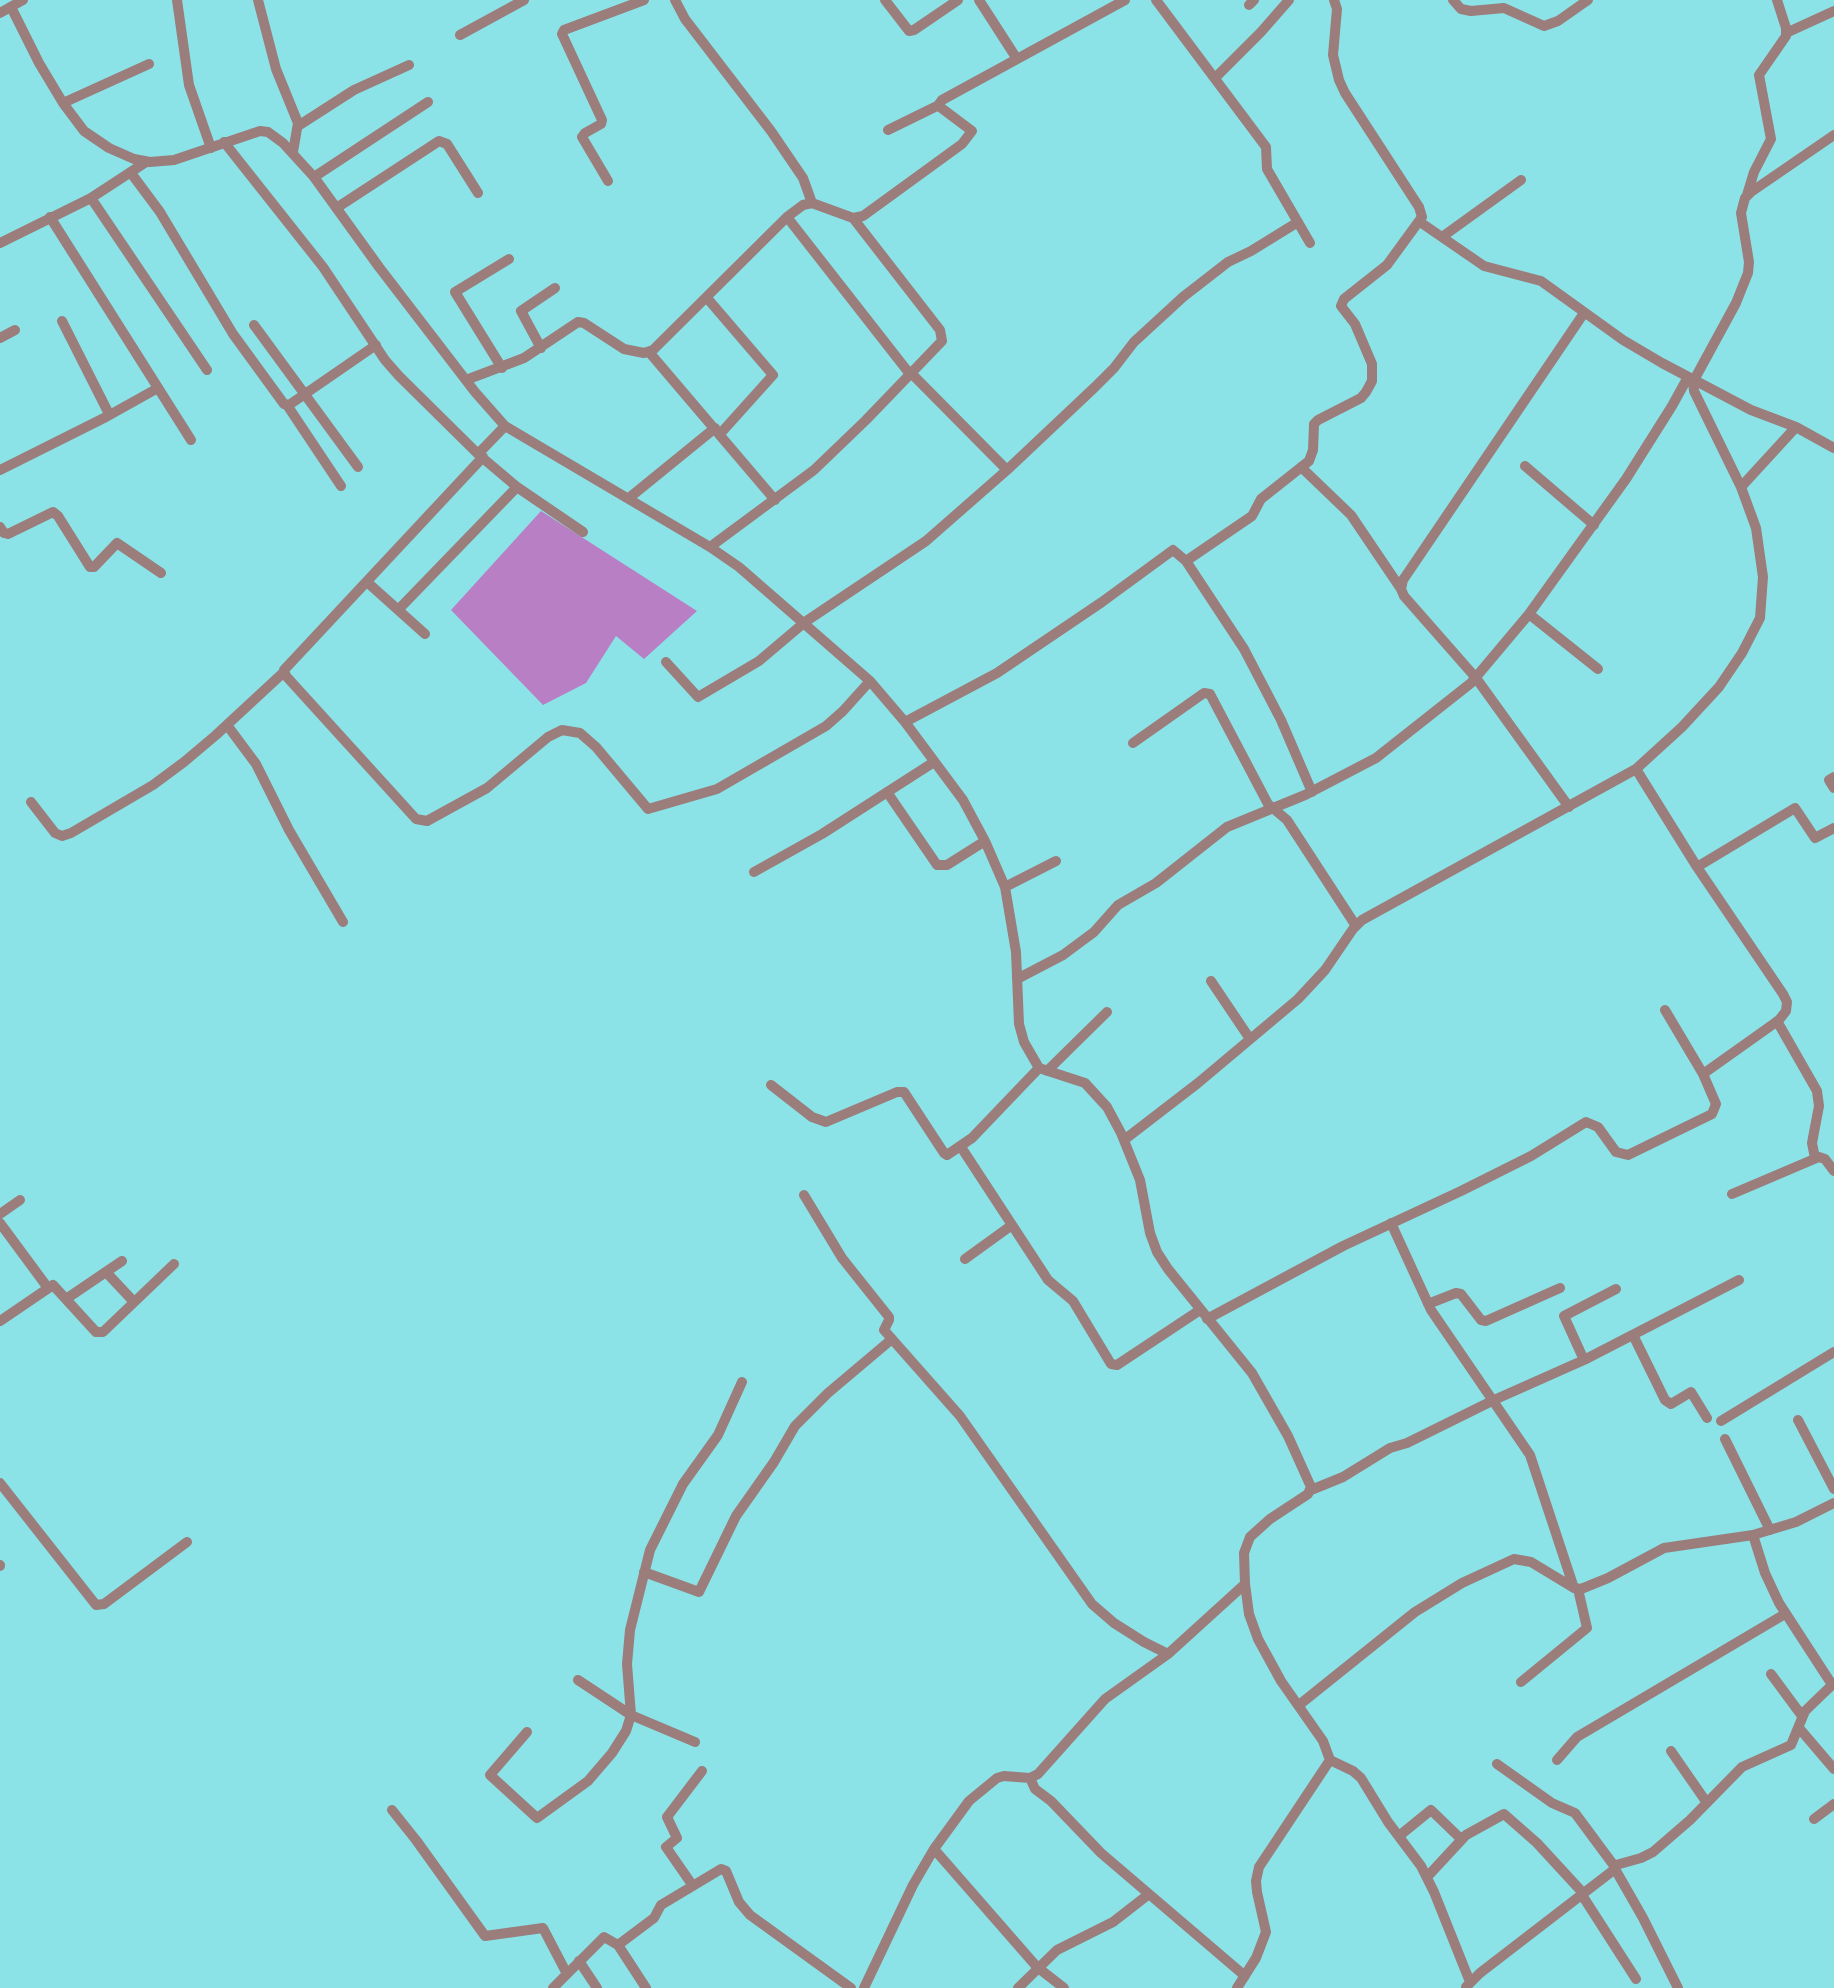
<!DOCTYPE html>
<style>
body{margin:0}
canvas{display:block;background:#8be3e8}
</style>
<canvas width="1834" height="1988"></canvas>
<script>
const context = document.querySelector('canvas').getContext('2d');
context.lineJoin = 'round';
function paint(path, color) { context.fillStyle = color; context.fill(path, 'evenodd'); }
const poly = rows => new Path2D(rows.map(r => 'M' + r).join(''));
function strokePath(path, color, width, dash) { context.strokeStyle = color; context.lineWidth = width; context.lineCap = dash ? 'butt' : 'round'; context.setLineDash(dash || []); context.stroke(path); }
paint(poly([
 [541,511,697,611,644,659,616,636,586,683,543,705,451,610]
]), '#b87fc5');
strokePath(poly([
 [177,0,189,85,211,148],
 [258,0,276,69,298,123,293,152],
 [675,0,685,19,771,131,803,178,812,203],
 [885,0,909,31,914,30,958,0],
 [979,0,1017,59],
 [1156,0,1266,147,1267,169,1310,243],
 [1453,0,1461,9,1471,11,1504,8,1544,26,1558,21,1588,0],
 [1249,5,1254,0],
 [11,7,39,63,63,103,84,131,109,148,134,159,150,162,174,160,260,131,268,132,283,143,314,177,379,267,475,392,505,426,710,547,739,567,870,681,905,722,963,800,985,841,1005,887,1016,952,1019,1024,1024,1042,1039,1068,1085,1083,1107,1107,1121,1133,1140,1180,1150,1233,1157,1252,1168,1269,1252,1373,1288,1436,1311,1487,1308,1494,1270,1519,1250,1537,1244,1553,1245,1584,1249,1614,1258,1639,1281,1681,1323,1741,1330,1760,1259,1867,1256,1881,1257,1892,1266,1932,1256,1958,1237,1988],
 [0,13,23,0],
 [1786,33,1834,11],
 [460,35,524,0],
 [1215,78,1261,32,1289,0],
 [63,103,149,64],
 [298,126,354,90,409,65],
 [888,130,939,105],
 [224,142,323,267,385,360,399,376,478,454,517,487,583,532],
 [131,173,160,212,233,334,284,404,289,405,376,345],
 [314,177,428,102],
 [608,181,582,137,585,133,601,124,602,120,562,34,564,30,644,0],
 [1747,195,1754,172,1771,139,1759,75,1786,36,1786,28,1777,0],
 [91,198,207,370],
 [338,207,439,141,447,144,478,193],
 [50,217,191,440],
 [787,217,909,373],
 [1420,222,1484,266,1541,281,1623,340,1662,363,1751,410,1796,427,1834,448],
 [1442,237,1521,180],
 [0,243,91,198,146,162],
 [707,298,773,375,720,434],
 [254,325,358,467],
 [0,338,15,330],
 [541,348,521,311,555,288],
 [649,352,775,500],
 [502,368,455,292,509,259],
 [910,372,1007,470],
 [466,380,524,358,578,322,584,323,624,349,644,353,653,350,787,217,803,205,812,203,853,218,863,216,962,144,972,131,940,107,939,104,942,100,1125,0],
 [287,405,341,486],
 [106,417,158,388],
 [478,454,505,426],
 [483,457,284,670,286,676,416,819,427,821,487,788,548,737,562,730,580,733,596,747,648,809,717,789,826,726,843,711,870,681],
 [1525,466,1594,525],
 [1301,467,1351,515,1401,589],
 [0,470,106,417,109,414,62,321],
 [1741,487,1796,427],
 [629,498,715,428],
 [0,527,4,533,8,534,53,512,58,516,90,567,94,567,117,543,161,573],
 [710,547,814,470,866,420,942,341,940,330,853,218],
 [1186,561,1252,516,1261,499,1309,461,1313,450,1314,424,1318,420,1361,398,1366,392,1372,381,1372,364,1355,324,1341,306,1344,299,1387,265,1422,217,1419,207,1345,93,1339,80,1333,55,1337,9,1334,0],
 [367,582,425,634],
 [398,610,517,487],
 [1529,614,1598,669],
 [666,662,698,697,759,661,805,622,926,541,1007,470,1095,387,1114,368,1134,342,1183,297,1228,262,1251,251,1298,222],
 [905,722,997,673,1102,602,1173,550,1186,561,1244,649,1281,720,1312,792],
 [227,725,256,764,289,830,343,922],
 [1133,743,1204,693,1210,694,1268,804,1287,820,1356,926],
 [1834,777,1829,780,1834,788],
 [887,792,937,865,947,865,985,841],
 [31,802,55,833,62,836,71,833,153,785,184,762,216,735,284,672],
 [1569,807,1476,678,1404,596,1401,589,1403,580,1584,313],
 [1697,867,1795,808,1815,838,1834,828],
 [754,872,822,834,934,762],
 [1005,887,1056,861],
 [1017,979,1063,955,1094,932,1118,905,1156,883,1227,827,1305,795,1376,758,1471,683,1529,614,1626,479,1672,406,1688,377],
 [1211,981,1250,1039],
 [1665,1010,1703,1074],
 [1777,1021,1817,1091,1819,1106,1812,1143,1815,1158],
 [1047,1071,1107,1012],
 [771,1085,812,1117,826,1122,897,1092,904,1092,944,1153,947,1155,972,1138,1039,1068],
 [1124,1140,1198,1083,1298,999,1325,970,1353,929,1362,920,1636,769],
 [961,1147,1048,1280,1073,1301,1111,1364,1117,1365,1200,1310],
 [1732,1194,1819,1157,1825,1159,1834,1171],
 [804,1195,842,1258,889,1317,889,1320,884,1330,960,1416,1092,1604,1114,1623,1144,1642,1168,1654],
 [0,1214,20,1200],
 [0,1223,48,1288],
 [1391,1223,1431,1310,1530,1455,1574,1588],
 [965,1259,1012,1225],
 [106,1272,134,1302],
 [66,1299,122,1261],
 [1428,1304,1456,1293,1461,1294,1481,1320,1486,1321,1560,1288],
 [1207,1319,1343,1246,1461,1191,1531,1156,1586,1122,1598,1127,1616,1152,1628,1155,1712,1114,1716,1104,1703,1074,1779,1020,1786,1011,1787,1002,1783,994,1697,867,1636,769,1682,727,1719,687,1742,653,1760,618,1763,577,1756,528,1741,487,1694,391,1693,382,1736,303,1748,273,1749,262,1741,213,1745,198,1751,192,1834,135],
 [0,1321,53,1285,96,1332,103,1332,174,1264],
 [1633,1335,1665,1400,1671,1404,1691,1392,1707,1418],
 [1584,1360,1564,1316,1616,1289],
 [1798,1420,1834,1489],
 [1721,1421,1834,1352],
 [1725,1439,1770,1530],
 [0,1483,96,1605,104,1604,187,1542],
 [1311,1490,1343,1477,1390,1448,1407,1443,1494,1400,1584,1360,1739,1280],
 [1753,1535,1765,1573,1779,1603,1829,1680,1834,1685],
 [0,1565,0,1566],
 [644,1572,699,1592,736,1516,774,1462,795,1426,828,1393,892,1339],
 [1771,1674,1802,1716],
 [578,1680,631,1715,695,1742],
 [1521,1682,1587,1628,1578,1589],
 [1299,1705,1415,1612,1462,1583,1514,1559,1531,1562,1574,1588,1581,1589,1608,1578,1664,1548,1753,1535,1796,1522,1834,1503],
 [1799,1728,1834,1769],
 [527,1732,490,1775,537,1818,588,1781,612,1753,626,1731,631,1715,627,1664,630,1630,650,1550,683,1484,718,1435,742,1382],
 [1671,1751,1707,1803],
 [1330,1760,1353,1771,1361,1778,1388,1822,1421,1866,1434,1892,1470,1982],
 [1557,1760,1577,1737,1785,1614],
 [1497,1764,1552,1803,1575,1813,1615,1867],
 [1030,1778,1035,1789,1051,1801,1101,1853,1245,1976],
 [392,1810,416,1840,485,1936,543,1928,567,1974],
 [1814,1819,1834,1804],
 [1399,1836,1431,1810,1461,1839],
 [934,1849,1037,1967,1064,1988],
 [1427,1877,1466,1835,1504,1814,1537,1843,1583,1893],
 [693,1886,666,1847,677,1838,667,1817,702,1771],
 [1582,1895,1636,1979],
 [618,1945,646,1988],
 [579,1961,597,1988],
 [1466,1987,1480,1973,1615,1869],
 [553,1988,604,1937,618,1945,654,1918,661,1905,721,1869,726,1871,739,1902,750,1915,851,1988],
 [864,1988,913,1885,934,1849,969,1801,997,1778,1004,1776,1030,1778,1038,1774,1105,1699,1168,1654,1245,1584],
 [1018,1988,1057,1950,1113,1922,1149,1894],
 [1678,1988,1643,1918,1615,1869,1616,1865,1641,1858,1653,1852,1690,1820,1742,1767,1791,1745,1805,1711,1833,1684]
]), '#9b7d7c', 10);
</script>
